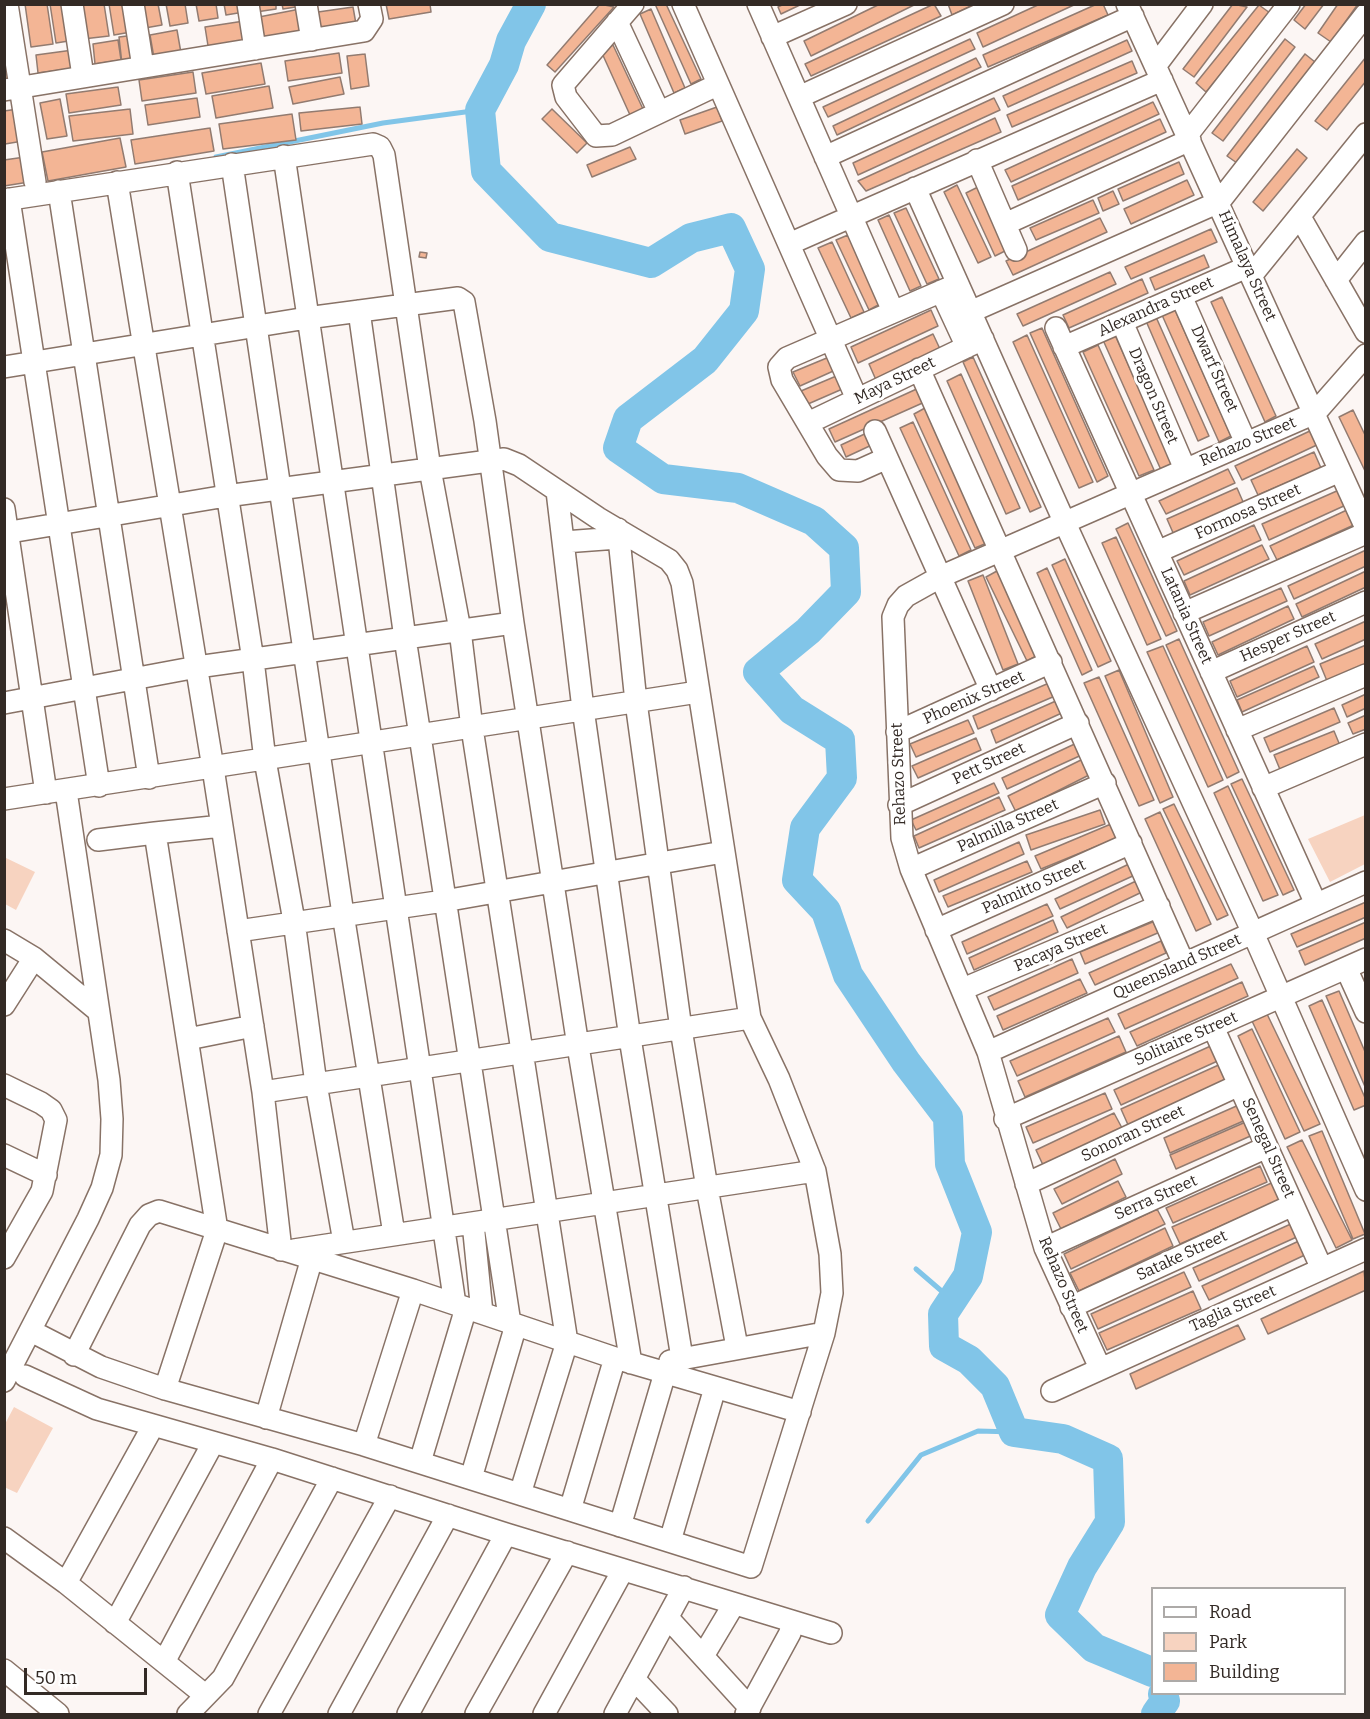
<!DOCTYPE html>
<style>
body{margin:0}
#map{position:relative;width:1370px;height:1719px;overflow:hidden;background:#fcf6f4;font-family:Bitter,serif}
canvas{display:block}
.frame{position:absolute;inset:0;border:6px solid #332a25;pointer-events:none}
.legend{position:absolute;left:1151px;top:1587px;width:195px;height:108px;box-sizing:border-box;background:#fff;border:2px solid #adaaa8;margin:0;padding:8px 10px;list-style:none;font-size:18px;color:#332a25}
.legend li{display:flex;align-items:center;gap:12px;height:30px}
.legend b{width:30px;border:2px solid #adaaa8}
.scale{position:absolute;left:24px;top:1668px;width:123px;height:27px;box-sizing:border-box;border:3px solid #332a25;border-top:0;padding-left:8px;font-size:18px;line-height:21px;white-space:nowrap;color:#332a25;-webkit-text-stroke:4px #fff;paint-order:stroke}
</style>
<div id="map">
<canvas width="1370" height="1719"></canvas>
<div class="frame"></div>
<ul class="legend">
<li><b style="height:8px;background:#fff"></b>Road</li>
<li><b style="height:16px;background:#f7d3c0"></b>Park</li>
<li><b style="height:16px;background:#f3b595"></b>Building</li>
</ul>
<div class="scale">50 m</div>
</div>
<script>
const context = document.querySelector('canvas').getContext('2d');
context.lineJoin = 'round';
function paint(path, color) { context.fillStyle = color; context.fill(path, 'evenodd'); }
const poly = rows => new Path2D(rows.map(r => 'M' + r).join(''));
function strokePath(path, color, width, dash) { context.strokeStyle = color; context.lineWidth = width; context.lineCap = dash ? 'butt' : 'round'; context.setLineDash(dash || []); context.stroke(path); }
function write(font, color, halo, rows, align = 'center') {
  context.font = font + ' Bitter,serif'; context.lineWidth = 6; context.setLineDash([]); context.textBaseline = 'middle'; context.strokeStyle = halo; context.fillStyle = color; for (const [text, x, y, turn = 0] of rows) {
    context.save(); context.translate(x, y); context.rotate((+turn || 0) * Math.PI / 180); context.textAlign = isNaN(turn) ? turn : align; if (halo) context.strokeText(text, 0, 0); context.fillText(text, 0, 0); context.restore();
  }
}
paint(poly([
 [1365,815,1365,864,1330,882,1308,839],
 [4,857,35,872,16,910,5,904],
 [14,1407,53,1428,17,1493,4,1487,5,1424]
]), '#f7d3c0');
strokePath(poly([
 [216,157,383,123,480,110],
 [916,1269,952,1300],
 [868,1521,921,1455,978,1431,1014,1432]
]), '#81c5e8', 5);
strokePath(poly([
 [531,4,511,41,504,65,480,110,486,171,550,237,651,263,691,238,731,228,750,269,744,311,705,360,628,419,618,448,663,479,738,488,814,521,844,548,846,592,808,631,758,672,792,710,840,740,842,778,805,828,797,880,826,911,848,975,906,1062,948,1117,950,1164,977,1232,968,1276,943,1314,944,1346,969,1360,995,1386,1014,1432,1063,1439,1108,1459,1110,1522,1082,1567,1060,1615,1094,1648,1152,1672],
 [1156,1714,1165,1701,1163,1694]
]), '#81c5e8', 30);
const building = poly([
 [25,4,47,4,53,44,31,47,25,4],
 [50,4,69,4,75,40,56,43,50,4],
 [78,4,104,4,109,36,83,39,78,4],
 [109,4,126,4,131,32,114,35,109,4],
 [140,4,158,4,162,25,145,28,140,4],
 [166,4,185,4,188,23,170,26,166,4],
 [196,4,216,4,218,18,199,21,196,4],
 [224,4,243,4,244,12,226,15,224,4],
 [255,4,276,4,276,9,256,12,255,4],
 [282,4,302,4,302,6,283,9,282,4],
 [386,4,430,4,431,12,389,19,386,4],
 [600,4,614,7,555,72,547,65,600,4],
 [655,4,666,4,701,79,691,84,655,4],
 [784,4,802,4,781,14,778,7,784,4],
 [880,4,916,4,811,56,804,41,880,4],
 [934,4,941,16,811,76,805,64,934,4],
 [948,4,975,4,952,15,948,4],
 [1040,4,1076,4,983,47,977,33,1040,4],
 [1097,4,1103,4,1108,15,988,67,983,55,1097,4],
 [1233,4,1247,7,1194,77,1183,69,1233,4],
 [1306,4,1324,4,1305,29,1294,20,1306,4],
 [1338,4,1358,4,1331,42,1318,33,1338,4],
 [1259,5,1270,13,1206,92,1196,83,1259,5],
 [353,7,356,24,320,30,318,12,353,7],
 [300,9,305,34,264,42,259,17,300,9],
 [651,9,685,88,674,93,640,14,651,9],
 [244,21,248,46,209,52,205,27,244,21],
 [177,30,181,53,154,58,150,35,177,30],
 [135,35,139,62,122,64,119,37,135,35],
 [970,39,975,49,828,117,823,107,970,39],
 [1285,39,1295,47,1223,141,1212,133,1285,39],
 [118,40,121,60,95,64,93,44,118,40],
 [1127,40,1132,51,1008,107,1003,96,1127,40],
 [613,45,643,109,630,115,601,51,613,45],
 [73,50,76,68,38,73,36,55,73,50],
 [339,53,342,73,288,81,285,61,339,53],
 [365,54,369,86,351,89,347,56,365,54],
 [1305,54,1315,62,1237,163,1227,156,1305,54],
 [6,56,9,78,4,79,4,57,6,56],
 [1366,57,1366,81,1327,130,1315,121,1366,57],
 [976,58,981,67,837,135,833,126,976,58],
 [1132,61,1137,73,1012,127,1007,115,1132,61],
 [261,63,265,84,206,94,202,73,261,63],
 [193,72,196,93,142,101,139,80,193,72],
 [340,77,344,94,293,104,289,87,340,77],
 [269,86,273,108,216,118,212,96,269,86],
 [118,87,121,105,69,113,66,94,118,87],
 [197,98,200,117,148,125,145,105,197,98],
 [994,98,1000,110,858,175,853,163,994,98],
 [60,99,67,136,47,139,40,103,60,99],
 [1153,102,1159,114,1011,182,1005,170,1153,102],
 [360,107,362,124,301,131,299,113,360,107],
 [717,107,722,121,685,134,680,120,717,107],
 [18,109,23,141,5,144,4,111,18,109],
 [130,109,133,134,73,141,69,116,130,109],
 [552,109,587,143,577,153,542,119,552,109],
 [292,114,296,140,223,149,219,124,292,114],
 [995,118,1001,132,866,191,858,181,995,118],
 [1160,119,1166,132,1018,200,1012,186,1160,119],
 [210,128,214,151,135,164,131,140,210,128],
 [120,138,126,167,48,181,42,152,120,138],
 [630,147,636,159,592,177,587,165,630,147],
 [1297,149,1307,158,1263,211,1253,202,1297,149],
 [25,157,29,182,4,186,4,160,25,157],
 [1179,162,1184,174,1123,201,1118,189,1179,162],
 [1187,180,1194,195,1131,224,1124,209,1187,180],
 [957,185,991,257,978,263,944,192,957,185],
 [978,187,1007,250,995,256,966,193,978,187],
 [1113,191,1119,204,1103,211,1098,198,1113,191],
 [1093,200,1099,213,1036,240,1030,228,1093,200],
 [906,208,939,279,927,284,894,213,906,208],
 [889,215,921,286,910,291,878,220,889,215],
 [1100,218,1107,232,1013,275,1006,261,1100,218],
 [1211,229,1217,242,1131,279,1125,267,1211,229],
 [848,235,880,304,869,310,836,240,848,235],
 [832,242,864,312,851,318,818,248,832,242],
 [420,252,427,253,426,258,419,257,420,252],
 [1204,255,1209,267,1155,290,1150,278,1204,255],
 [1110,272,1116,284,1023,326,1017,314,1110,272],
 [1142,279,1148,293,1069,328,1063,315,1142,279],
 [1222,297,1276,416,1265,422,1211,302,1222,297],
 [931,310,938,326,858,363,851,347,931,310],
 [1175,310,1231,436,1219,442,1162,315,1175,310],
 [1156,317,1209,436,1198,441,1146,321,1156,317],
 [1042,328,1108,476,1097,482,1030,333,1042,328],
 [933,334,940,349,876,380,869,364,933,334],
 [1027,335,1093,482,1079,488,1013,342,1027,335],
 [1115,335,1173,465,1161,470,1103,340,1115,335],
 [1098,345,1154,470,1139,476,1083,352,1098,345],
 [834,355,840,368,800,386,793,372,834,355],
 [973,357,1041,507,1030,512,963,362,973,357],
 [841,374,847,387,808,404,801,391,841,374],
 [961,374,1020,508,1006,514,947,381,961,374],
 [921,387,927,401,835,442,829,429,921,387],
 [925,408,987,543,975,548,914,414,925,408],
 [1353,410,1366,437,1366,473,1339,417,1353,410],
 [913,422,971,550,959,556,900,428,913,422],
 [1312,430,1319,444,1242,480,1235,466,1312,430],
 [871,431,876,443,846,457,841,445,871,431],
 [1314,452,1321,468,1258,495,1251,480,1314,452],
 [1228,469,1235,483,1166,514,1159,501,1228,469],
 [1237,488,1244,504,1174,535,1167,519,1237,488],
 [1339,490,1346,505,1269,540,1262,524,1339,490],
 [1349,509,1356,524,1277,560,1270,546,1349,509],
 [1128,523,1177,631,1166,636,1116,529,1128,523],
 [1254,525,1261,540,1184,575,1177,561,1254,525],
 [1116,537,1161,639,1147,645,1102,543,1116,537],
 [1262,545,1269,559,1190,595,1184,581,1262,545],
 [1366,550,1366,566,1294,599,1288,586,1366,550],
 [1065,559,1111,661,1098,667,1052,565,1065,559],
 [1047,568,1092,670,1082,675,1037,573,1047,568],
 [997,571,1038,655,1027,661,986,577,997,571],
 [1366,571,1366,587,1302,617,1296,604,1366,571],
 [983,575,1018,664,1003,670,968,581,983,575],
 [1281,588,1287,601,1209,636,1203,622,1281,588],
 [1288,606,1294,619,1218,655,1212,642,1288,606],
 [1366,621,1366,639,1322,659,1315,644,1366,621],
 [1179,639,1239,772,1227,778,1166,645,1179,639],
 [1366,645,1366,664,1327,681,1320,664,1366,645],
 [1163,646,1223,780,1208,787,1147,652,1163,646],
 [1307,646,1314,662,1237,697,1230,681,1307,646],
 [1314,666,1319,677,1242,712,1237,700,1314,666],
 [1119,670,1173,797,1160,803,1105,676,1119,670],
 [1099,677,1154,800,1139,806,1084,683,1099,677],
 [1049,683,1055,696,978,729,973,716,1049,683],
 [1366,694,1366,708,1347,717,1342,705,1366,694],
 [1058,700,1064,712,996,743,991,730,1058,700],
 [1334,708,1340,722,1270,752,1264,738,1334,708],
 [1366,715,1366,729,1353,734,1348,723,1366,715],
 [968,720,974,733,916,757,910,744,968,720],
 [1334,731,1341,748,1281,772,1274,755,1334,731],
 [976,738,981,750,918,778,912,766,976,738],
 [1081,741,1086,753,1007,789,1002,778,1081,741],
 [1085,758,1093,773,1016,812,1008,796,1085,758],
 [1242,779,1294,890,1283,895,1231,784,1242,779],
 [994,783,999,793,916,830,911,820,994,783],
 [1228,786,1278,895,1263,901,1214,793,1228,786],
 [999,797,1005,810,919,848,914,836,999,797],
 [1174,804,1228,915,1217,920,1163,809,1174,804],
 [1100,810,1105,824,1031,850,1026,835,1100,810],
 [1160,812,1211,924,1196,931,1145,819,1160,812],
 [1111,824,1117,838,1041,869,1035,856,1111,824],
 [1019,842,1024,854,939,892,934,880,1019,842],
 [1027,861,1032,872,948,907,943,896,1027,861],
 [1129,864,1135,875,1060,909,1055,899,1129,864],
 [1136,881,1142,892,1067,928,1061,917,1136,881],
 [1366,902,1366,917,1297,947,1291,934,1366,902],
 [1047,904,1053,916,967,954,962,942,1047,904],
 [1053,920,1058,932,974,970,969,958,1053,920],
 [1155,921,1160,932,1085,964,1080,952,1155,921],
 [1366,922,1366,938,1305,965,1299,951,1366,922],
 [1161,941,1166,953,1095,985,1089,973,1161,941],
 [1072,959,1078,973,994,1010,988,997,1072,959],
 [1231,964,1238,978,1125,1029,1118,1014,1231,964],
 [1080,979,1087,993,1003,1030,997,1016,1080,979],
 [1242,982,1248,996,1137,1046,1130,1032,1242,982],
 [1339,991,1366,1054,1366,1089,1326,996,1339,991],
 [1322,1000,1366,1100,1366,1105,1354,1110,1309,1006,1322,1000],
 [1267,1014,1320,1124,1304,1131,1252,1021,1267,1014],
 [1108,1018,1115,1032,1017,1076,1010,1061,1108,1018],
 [1252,1029,1300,1132,1285,1139,1238,1036,1252,1029],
 [1119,1036,1126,1052,1025,1097,1018,1081,1119,1036],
 [1215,1044,1222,1059,1121,1105,1114,1090,1215,1044],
 [1223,1063,1231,1080,1129,1127,1121,1109,1223,1063],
 [1105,1093,1112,1109,1033,1143,1026,1127,1105,1093],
 [1241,1104,1248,1119,1170,1153,1164,1138,1241,1104],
 [1114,1113,1122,1128,1043,1165,1036,1150,1114,1113],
 [1248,1121,1255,1134,1176,1169,1170,1155,1248,1121],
 [1322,1131,1365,1234,1353,1239,1309,1136,1322,1131],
 [1302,1140,1352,1240,1336,1248,1287,1147,1302,1140],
 [1115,1159,1122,1174,1062,1204,1054,1189,1115,1159],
 [1260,1166,1267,1182,1173,1223,1166,1208,1260,1166],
 [1118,1181,1126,1197,1061,1229,1053,1213,1118,1181],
 [1276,1181,1284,1198,1180,1244,1172,1227,1276,1181],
 [1157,1209,1165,1224,1071,1269,1064,1254,1157,1209],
 [1293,1223,1299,1236,1199,1281,1193,1268,1293,1223],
 [1165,1228,1173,1246,1079,1291,1070,1273,1165,1228],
 [1301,1240,1307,1254,1209,1300,1202,1286,1301,1240],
 [1364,1271,1366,1290,1268,1334,1261,1319,1364,1271],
 [1184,1272,1191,1287,1098,1329,1091,1314,1184,1272],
 [1193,1291,1201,1309,1107,1350,1099,1333,1193,1291],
 [1238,1325,1245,1339,1136,1389,1130,1374,1238,1325]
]);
paint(building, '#f3b595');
strokePath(building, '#927b70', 1.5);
const minor = poly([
 [7,4,35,182],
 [72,4,83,76],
 [133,4,143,67],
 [248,4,255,49],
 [306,4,312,40],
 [633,4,563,85,566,97,596,136,612,135,717,85],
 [683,4,857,399],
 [758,4,893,311],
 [1127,4,1366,528],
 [617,22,659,112],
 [772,37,846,4],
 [1156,65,1202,4],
 [4,90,364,31,372,19,369,4],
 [799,97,1003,4],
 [1188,134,1289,4],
 [284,156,455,1304],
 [825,157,1133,16],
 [977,160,1016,250],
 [232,164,343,914,394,1234],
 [177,172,253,660,265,760,294,921,316,1084,344,1242],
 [117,182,213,768,263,1092,281,1250],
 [915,188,1064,521,1253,933,1366,1190],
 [59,191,149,778],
 [9,199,99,786],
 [4,200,373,144,380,147,384,155,430,469,460,630,472,728,567,1342,520,1494],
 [1300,217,1366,332],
 [1005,224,1190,140],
 [789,244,1162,80],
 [1251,276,1366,134],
 [1336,280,1366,242],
 [941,291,967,347],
 [1181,296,1246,443],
 [359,311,405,638,510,1323],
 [970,312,1219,202,1366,14],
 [1122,322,1185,469],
 [1056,328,1316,904],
 [1064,347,1247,267],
 [4,367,307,318,458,298,464,302,485,421,513,623,578,1046,631,1363],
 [919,369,1184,964],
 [808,423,983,339],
 [875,431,991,690],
 [887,458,858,471,839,470,827,456,782,380,779,367,787,358,958,284],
 [557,491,583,709,630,1038,682,1358],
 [4,509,46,793],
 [618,529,636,702,681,1029,707,1188,737,1347],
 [4,533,226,496,504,459,519,465,598,518,669,560,677,570,682,583,750,1018,779,1079,815,1171,830,1254,832,1293,824,1333,751,1567,364,1445,165,1389,101,1367,31,1331],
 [564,542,618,538],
 [1157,552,1340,471],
 [1184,613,1366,533],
 [1211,672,1366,602],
 [4,703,197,667,513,623],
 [1237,730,1366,675],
 [897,732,1051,662],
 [1263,788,1366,744],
 [4,799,698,692],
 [899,805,1078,723],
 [98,840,155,833],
 [911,869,1105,783],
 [936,930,1131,843],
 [238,931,444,901,723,852],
 [4,940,34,958,97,1010],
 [1346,968,1366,1012],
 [963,989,1159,906],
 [4,1005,34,958],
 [1213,1027,1322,1269],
 [188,1039,253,1026],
 [988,1052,1366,882],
 [4,1085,41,1103,51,1110,56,1120,42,1191,4,1258],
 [263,1092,750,1018],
 [1005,1119,1366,959],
 [4,1155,46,1175],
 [1026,1184,1239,1085],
 [473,1223,482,1313],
 [1045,1248,1267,1147],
 [294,1250,815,1171],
 [1071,1307,1293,1205],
 [74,1355,140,1225,149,1215,159,1211,413,1290,615,1358,800,1412],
 [670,1361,824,1333],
 [1100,1368,1045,1248,988,1052,911,869,902,838,893,617,898,605,906,596,940,577,1315,413,1366,355],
 [25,1376,97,1409,272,1459,506,1534,831,1633],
 [4,1381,88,1219,102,1188,111,1155,112,1119,109,1080,66,791],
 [165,1389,217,1230,155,833,222,826],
 [1052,1391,1366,1249],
 [266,1418,312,1258],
 [364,1445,413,1290],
 [420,1462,466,1308],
 [471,1478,516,1325],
 [570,1510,615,1358],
 [620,1526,665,1373],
 [4,1538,66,1583,205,1695],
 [670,1541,715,1388],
 [66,1583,153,1426],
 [668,1618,750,1708],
 [115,1623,213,1443],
 [703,1656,734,1604],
 [164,1662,272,1459],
 [4,1670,58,1714],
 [634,1679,667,1714],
 [188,1714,223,1678,332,1478],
 [269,1714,390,1496],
 [339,1714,448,1515],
 [408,1714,506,1534],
 [476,1714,567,1552],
 [544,1714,623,1570],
 [615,1714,684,1587],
 [746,1714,790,1633,792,1622]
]);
strokePath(minor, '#887266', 24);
strokePath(minor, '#fff', 21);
write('16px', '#332a25', '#fff', [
 ["Himalaya Street",1247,266,66],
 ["Alexandra Street",1156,307,-24],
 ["Dwarf Street",1214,369,66],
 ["Maya Street",895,381,-26],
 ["Dragon Street",1153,396,67],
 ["Rehazo Street",1248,442,-23],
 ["Formosa Street",1248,512,-24],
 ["Latania Street",1186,616,66],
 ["Hesper Street",1288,637,-24],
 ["Phoenix Street",974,698,-24],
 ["Pett Street",989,764,-25],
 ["Rehazo Street",899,774,-92],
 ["Palmilla Street",1008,826,-24],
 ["Palmitto Street",1034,887,-24],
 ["Pacaya Street",1061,948,-23],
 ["Queensland Street",1177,967,-24],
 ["Solitaire Street",1186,1039,-24],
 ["Sonoran Street",1133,1134,-25],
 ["Senegal Street",1268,1148,66],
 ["Serra Street",1156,1198,-24],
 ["Satake Street",1182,1256,-25],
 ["Rehazo Street",1063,1285,67],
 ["Taglia Street",1233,1309,-24]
]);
</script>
